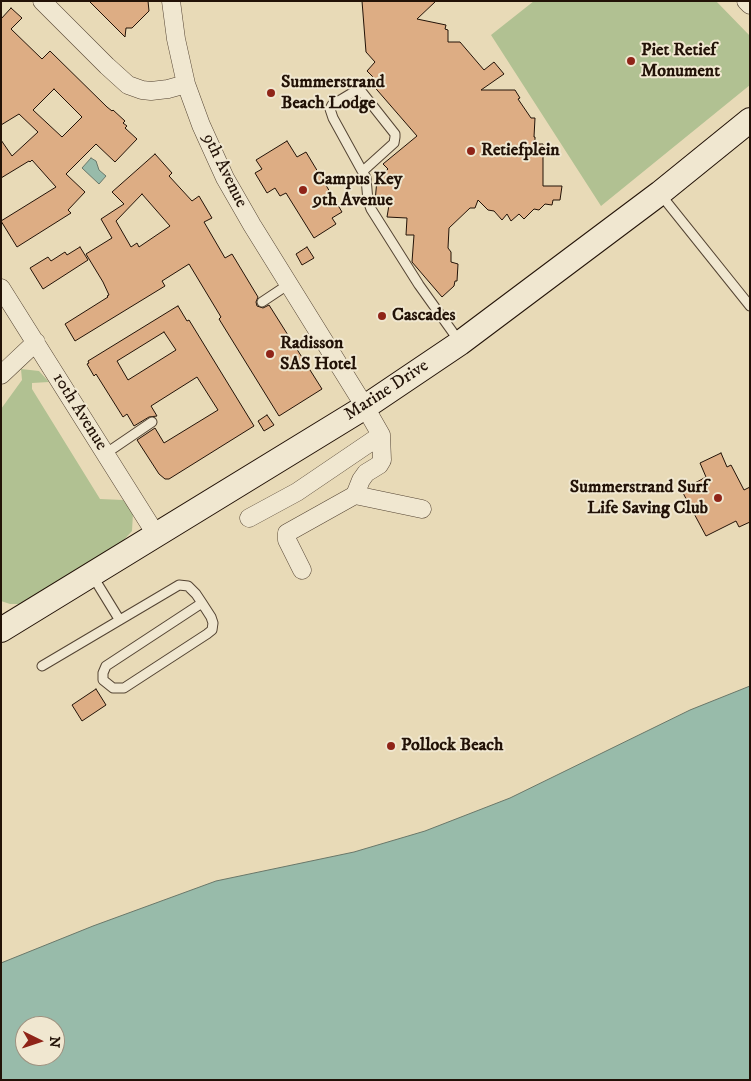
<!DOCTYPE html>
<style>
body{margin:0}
#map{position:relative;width:751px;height:1081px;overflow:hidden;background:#e8dab7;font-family:"IM FELL DW Pica",serif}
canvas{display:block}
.frame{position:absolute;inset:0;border:2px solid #221207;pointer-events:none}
.north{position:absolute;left:15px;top:1016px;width:50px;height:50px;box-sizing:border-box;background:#f0e7d0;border:1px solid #9e9280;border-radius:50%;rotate:94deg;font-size:14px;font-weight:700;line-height:20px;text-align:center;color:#221207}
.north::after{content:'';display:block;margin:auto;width:18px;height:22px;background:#8f2418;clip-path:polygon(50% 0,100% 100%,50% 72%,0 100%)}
</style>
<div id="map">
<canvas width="751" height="1081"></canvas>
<div class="frame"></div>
<div class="north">N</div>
</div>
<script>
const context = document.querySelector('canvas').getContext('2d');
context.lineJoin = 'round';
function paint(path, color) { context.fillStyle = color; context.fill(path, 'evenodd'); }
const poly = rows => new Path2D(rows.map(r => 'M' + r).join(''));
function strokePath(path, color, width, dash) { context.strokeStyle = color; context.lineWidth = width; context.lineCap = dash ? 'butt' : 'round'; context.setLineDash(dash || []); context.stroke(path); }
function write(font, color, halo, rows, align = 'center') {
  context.font = font + ' "IM FELL DW Pica",serif'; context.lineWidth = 4; context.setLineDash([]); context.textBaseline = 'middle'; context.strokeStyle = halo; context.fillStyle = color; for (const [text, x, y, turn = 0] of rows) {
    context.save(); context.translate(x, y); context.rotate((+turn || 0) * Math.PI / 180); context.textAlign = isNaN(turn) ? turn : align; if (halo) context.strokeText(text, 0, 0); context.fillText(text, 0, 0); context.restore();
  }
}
paint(poly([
 [534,1,716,1,750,36,750,85,601,206,491,35],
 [21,369,39,371,49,382,32,383,32,389,100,499,123,500,133,513,132,531,122,542,22,604,10,604,1,601,1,409,22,380]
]), '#b1c192');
const water = poly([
 [91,158,96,161,99,170,106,176,99,184,82,168,91,158],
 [750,686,750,1080,1,1080,1,963,93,926,216,881,354,852,425,831,510,798,690,710,750,686],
 [25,1026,55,1026,55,1056,25,1056,25,1026]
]);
paint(water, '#98bbaa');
strokePath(water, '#697769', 1);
const building = poly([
 [89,1,148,1,149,11,132,28,126,28,125,37,89,1],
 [362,1,436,1,417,19,446,25,445,29,448,30,448,42,460,42,484,70,494,62,504,74,481,90,515,90,520,98,518,99,531,118,535,118,534,137,535,137,535,141,537,141,536,144,543,144,543,186,562,186,560,200,553,200,552,205,545,204,539,210,534,209,524,219,519,214,511,221,507,214,502,220,494,211,488,210,478,200,475,208,470,208,449,228,448,248,451,252,451,262,458,264,457,281,455,281,454,286,442,297,412,262,414,235,406,235,407,218,387,217,389,205,376,205,375,202,377,179,388,169,383,164,417,136,371,83,375,79,367,71,375,62,366,52,362,1],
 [11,8,22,18,11,29,42,59,50,51,107,107,112,111,113,110,125,121,123,123,127,126,125,128,137,139,115,162,96,144,66,174,85,192,68,210,71,213,17,247,1,221,56,187,32,160,30,162,29,161,1,178,1,140,12,156,38,132,19,114,1,125,1,19,11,8],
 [54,89,82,117,62,137,33,110,54,89],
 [287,141,297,157,306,152,342,212,332,218,336,224,314,238,286,193,280,196,275,188,267,193,255,173,262,169,256,160,287,141],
 [155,154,172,173,169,176,192,201,199,196,212,218,204,222,225,258,232,254,258,297,256,302,257,306,263,308,269,305,322,389,279,416,219,319,221,317,189,264,162,281,165,286,75,341,65,324,108,297,107,296,109,295,103,282,86,254,112,238,101,219,124,204,112,192,155,154],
 [142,194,170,226,139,247,137,243,131,247,116,221,142,194],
 [80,247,88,260,43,289,30,268,48,257,51,261,65,252,67,255,80,247],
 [307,247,314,258,302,265,296,254,307,247],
 [178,306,187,321,189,320,254,426,169,479,165,479,159,474,137,440,155,428,164,443,218,410,197,377,151,406,157,416,149,417,134,426,127,414,123,417,96,374,94,376,87,364,89,363,88,361,176,307,178,306],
 [164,332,176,350,128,380,117,361,164,332],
 [267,415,274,425,264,431,258,421,267,415],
 [721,453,727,467,731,465,744,490,750,487,750,522,739,527,736,521,706,536,683,493,695,487,693,484,706,477,700,463,721,453],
 [96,689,106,705,82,721,72,705,96,689]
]);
paint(building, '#ddad84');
strokePath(building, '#221207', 1);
const service = poly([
 [363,171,394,143,395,137,395,134,361,91,357,90,332,105,330,109,333,118,366,178,368,201,371,209,419,285,459,341],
 [661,195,750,306],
 [262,302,289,284],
 [105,454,152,422],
 [92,575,119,619],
 [42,666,179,585,188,586,196,594,202,603,211,617,213,623,212,630,207,634,124,688,113,688,103,680,103,673,106,666,202,603]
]);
const minor = poly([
 [42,1,107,66,128,85,142,90,151,91,168,89,186,84],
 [171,1,176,39,186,84,201,125,225,178,252,225,365,407,381,435,297,492,249,518],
 [746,1,750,5],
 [1,288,157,536],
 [1,375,36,342],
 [355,495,361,480,366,473,379,465,382,460,381,435],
 [302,570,287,540,287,533,355,495,422,509]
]);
const secondary = poly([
 [1,630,365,407,460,343,660,193,750,120]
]);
strokePath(service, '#544433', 11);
strokePath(minor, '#544433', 19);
strokePath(secondary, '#221207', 26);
strokePath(service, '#f0e7d0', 9);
strokePath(minor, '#f0e7d0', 18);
strokePath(secondary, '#f0e7d0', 24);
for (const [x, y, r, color] of [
 [631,61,5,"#8f2418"],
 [271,93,5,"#8f2418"],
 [471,151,5,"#8f2418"],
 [303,190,5,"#8f2418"],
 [382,316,5,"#8f2418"],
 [270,354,5,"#8f2418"],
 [718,498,5,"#8f2418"],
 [391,746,5,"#8f2418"]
]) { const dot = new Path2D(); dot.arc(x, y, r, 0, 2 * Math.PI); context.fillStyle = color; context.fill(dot); strokePath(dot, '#f0e7d0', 2); }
write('bold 18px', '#221207', '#f0e7d0', [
 ["Piet Retief",641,51],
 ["Monument",641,72],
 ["Summerstrand",281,83],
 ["Beach Lodge",281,104],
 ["Retiefplein",481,151],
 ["Campus Key",313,180],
 ["9th Avenue",313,201],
 ["Cascades",392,316],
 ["Radisson",280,344],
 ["SAS Hotel",280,365],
 ["Summerstrand Surf",708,488,"right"],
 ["Life Saving Club",708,509,"right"],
 ["Pollock Beach",401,746]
], 'left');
write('18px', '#221207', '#f0e7d0', [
 ["9th Avenue",224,171,64],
 ["Marine Drive",387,391,-33],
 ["10th Avenue",79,412,58]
]);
</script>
